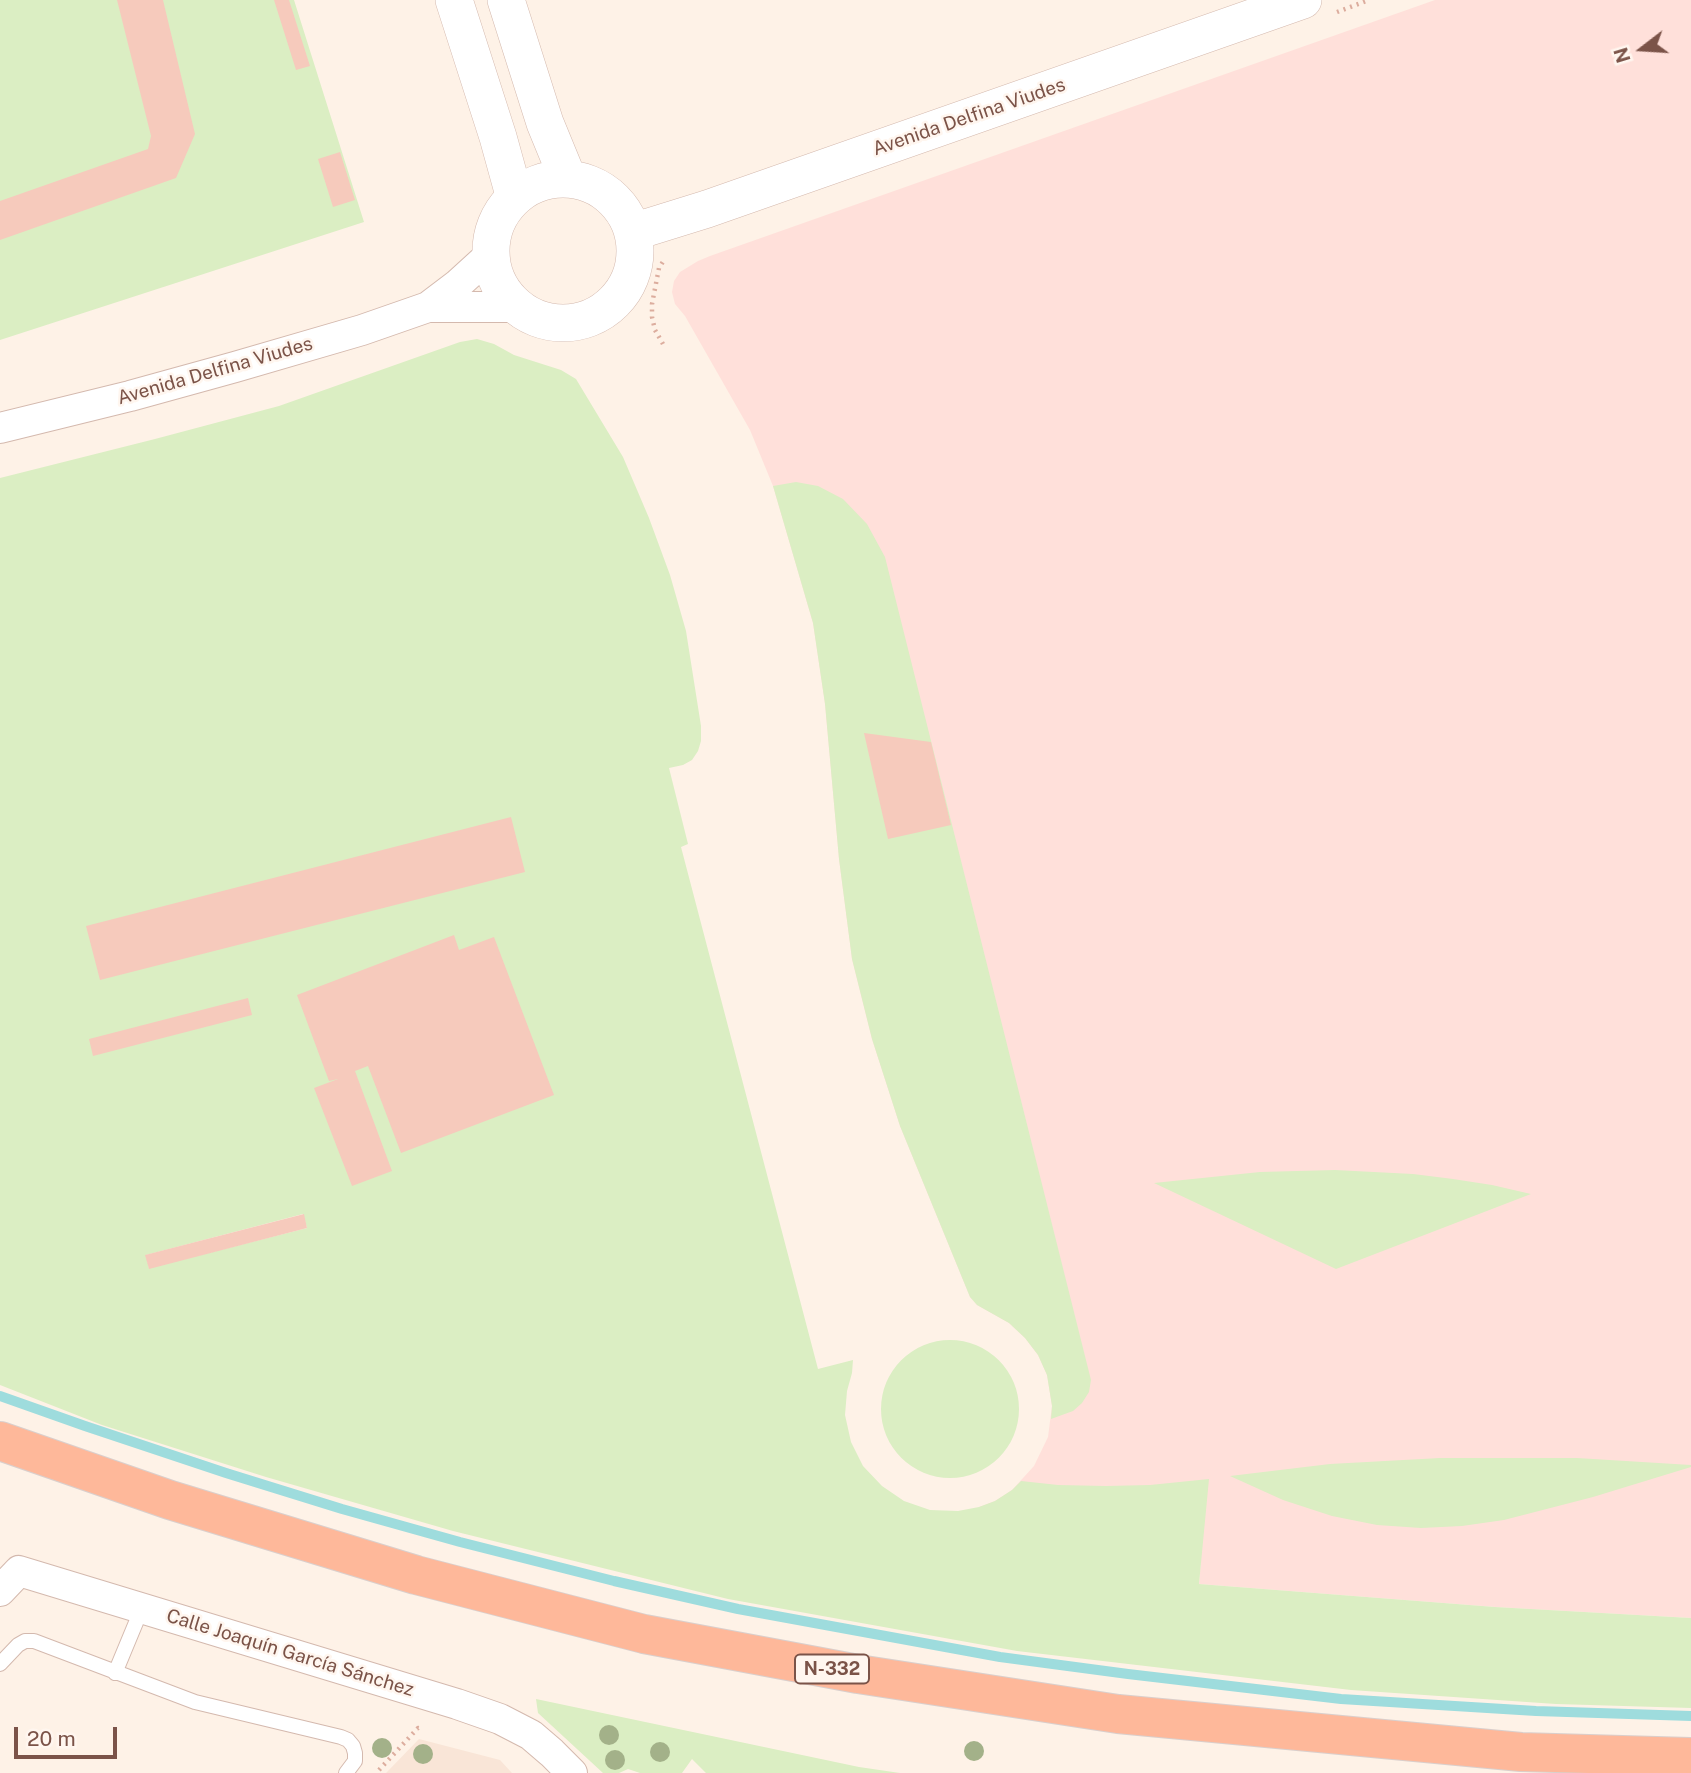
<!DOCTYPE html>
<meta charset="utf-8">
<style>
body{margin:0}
#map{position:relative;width:1691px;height:1773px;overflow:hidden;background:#fef2e7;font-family:"Public Sans",sans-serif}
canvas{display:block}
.north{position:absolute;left:1607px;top:14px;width:70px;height:70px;-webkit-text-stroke:5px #fff6ef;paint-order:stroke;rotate:253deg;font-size:19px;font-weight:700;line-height:28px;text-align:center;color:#7b5348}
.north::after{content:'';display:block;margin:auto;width:24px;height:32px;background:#7b5348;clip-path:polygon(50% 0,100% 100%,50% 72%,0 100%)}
.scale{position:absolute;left:14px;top:1727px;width:103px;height:32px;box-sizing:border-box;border:4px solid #7b5348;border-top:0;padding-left:9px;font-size:21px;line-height:24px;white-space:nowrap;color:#7b5348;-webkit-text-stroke:5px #fff6ef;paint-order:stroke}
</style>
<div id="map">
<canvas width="1691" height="1773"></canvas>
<div class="north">N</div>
<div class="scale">20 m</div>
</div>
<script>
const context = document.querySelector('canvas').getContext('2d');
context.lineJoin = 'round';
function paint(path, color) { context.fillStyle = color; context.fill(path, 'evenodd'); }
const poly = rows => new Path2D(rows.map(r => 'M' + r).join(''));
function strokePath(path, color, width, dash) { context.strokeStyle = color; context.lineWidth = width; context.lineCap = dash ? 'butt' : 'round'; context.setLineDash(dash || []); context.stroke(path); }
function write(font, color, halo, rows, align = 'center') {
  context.font = font + ' "Public Sans",sans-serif'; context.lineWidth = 5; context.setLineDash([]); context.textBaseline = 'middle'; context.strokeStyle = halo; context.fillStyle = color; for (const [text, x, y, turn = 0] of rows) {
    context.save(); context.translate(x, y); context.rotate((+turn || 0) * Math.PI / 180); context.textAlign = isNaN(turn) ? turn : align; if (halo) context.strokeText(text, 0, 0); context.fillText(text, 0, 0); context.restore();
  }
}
paint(poly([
 [419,1739,500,1760,512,1773,386,1773]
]), '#f9e5d7');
paint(poly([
 [1435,0,1691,0,1691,1618,1495,1607,1199,1584,1201,1559,979,1507,995,1501,1012,1490,1034,1466,1048,1437,1052,1406,1047,1375,1038,1355,1025,1338,1009,1323,977,1305,970,1297,900,1126,872,1039,852,959,839,859,825,704,813,623,773,486,750,430,685,316,675,304,672,292,674,281,680,272,698,261,710,256]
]), '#ffe0da');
paint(poly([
 [0,0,294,0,364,222,0,340],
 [477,339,494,344,514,355,561,370,576,379,623,457,649,518,670,575,686,631,701,726,701,741,698,751,692,760,683,765,669,768,688,844,681,847,818,1369,853,1360,852,1373,847,1391,845,1415,851,1442,863,1466,882,1486,904,1501,930,1510,958,1511,979,1507,995,1501,1012,1490,1021,1481,1058,1485,1106,1486,1150,1485,1209,1479,1199,1584,1495,1607,1691,1618,1691,1708,1556,1704,1351,1690,1017,1651,728,1599,453,1531,266,1477,102,1425,0,1385,0,478,155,439,279,406,460,342],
 [303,1214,307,1228,149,1268,146,1255],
 [796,482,818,486,843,499,867,524,885,557,1091,1380,1089,1392,1082,1403,1073,1411,1051,1419,1052,1406,1047,1375,1038,1355,1025,1338,1009,1323,977,1305,970,1297,900,1126,872,1039,852,959,839,859,825,704,813,623,773,486],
 [1335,1170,1413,1174,1453,1179,1492,1185,1531,1194,1336,1269,1154,1183,1260,1172],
 '881 1409a69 69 0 1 1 138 0a69 69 0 1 1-138 0Z',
 [1440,1458,1577,1458,1691,1465,1691,1467,1593,1497,1504,1520,1462,1526,1421,1528,1377,1525,1332,1516,1283,1500,1230,1476,1330,1464],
 [536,1699,859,1767,900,1773,706,1773,692,1759,682,1773,640,1773,628,1769,619,1773,603,1773,538,1713]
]), '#dbeec3');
strokePath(poly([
 [0,1396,85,1426,226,1473,342,1509,460,1542,614,1581,738,1609,1000,1657,1128,1674,1341,1699,1536,1711,1691,1716]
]), '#9edcdd', 10);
paint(poly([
 [117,0,163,0,195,134,176,178,0,240,0,201,148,149,151,136],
 [274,0,289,0,310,66,296,70],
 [340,152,355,200,333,207,318,159],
 [864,733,931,742,951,825,888,839],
 [511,817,525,872,100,980,86,926],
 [454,935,459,950,494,937,554,1095,401,1153,368,1066,355,1071,392,1171,352,1186,314,1088,338,1079,329,1081,297,995],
 [248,998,252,1015,93,1056,89,1039],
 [304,1214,307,1228,149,1269,145,1255]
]), '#f6cabc');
const service = poly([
 [0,1664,18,1645,25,1641,34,1641,195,1702,341,1737,348,1740,353,1746,355,1753,355,1761,346,1773],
 [115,1673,142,1608]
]);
const minor = poly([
 [428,307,457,285,491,254],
 [0,428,130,396,235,367,362,330,428,307,516,307],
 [0,1591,19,1571,457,1704,500,1719,531,1735,552,1753,572,1773]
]);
const tertiary = poly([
 [454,0,498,137,514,195],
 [506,0,545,123,568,179],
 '491 251a72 72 0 1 1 144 0a72 72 0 1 1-144 0Z',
 [633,232,707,209,1303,0]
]);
const trunk = poly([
 [0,1441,170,1500,416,1575,644,1634,858,1674,1118,1714,1521,1752,1691,1757]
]);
strokePath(service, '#d4b9ae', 16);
strokePath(minor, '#d4b9ae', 32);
strokePath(tertiary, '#d4b9ae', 38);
strokePath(trunk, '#dacfcc', 40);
strokePath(poly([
 [1337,12,1369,0],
 [663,344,655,330,652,317,652,304,659,268,664,260],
 [379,1770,418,1728,422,1729]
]), '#dcad9e', 4.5, [2, 5]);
strokePath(service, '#fff', 14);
strokePath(minor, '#fff', 30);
strokePath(tertiary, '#fff', 37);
strokePath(trunk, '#feb89a', 38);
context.fillStyle = '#a3b189';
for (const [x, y] of [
 [609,1735],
 [382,1748],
 [974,1751],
 [660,1752],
 [423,1754],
 [615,1760]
]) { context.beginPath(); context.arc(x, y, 10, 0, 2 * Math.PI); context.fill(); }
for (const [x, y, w] of [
 [832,1669,74]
]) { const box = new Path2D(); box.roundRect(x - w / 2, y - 14.5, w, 29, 5); context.fillStyle = '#fff6ef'; context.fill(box); strokePath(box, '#7b5348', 2); }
write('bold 18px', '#7b5348', null, [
 ["N-332",832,1669]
]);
write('19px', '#7b5348', '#fff6ef', [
 ["Avenida Delfina Viudes",969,117,-19],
 ["Avenida Delfina Viudes",215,371,-16],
 ["Calle Joaquín García Sánchez",290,1653,17]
]);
</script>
